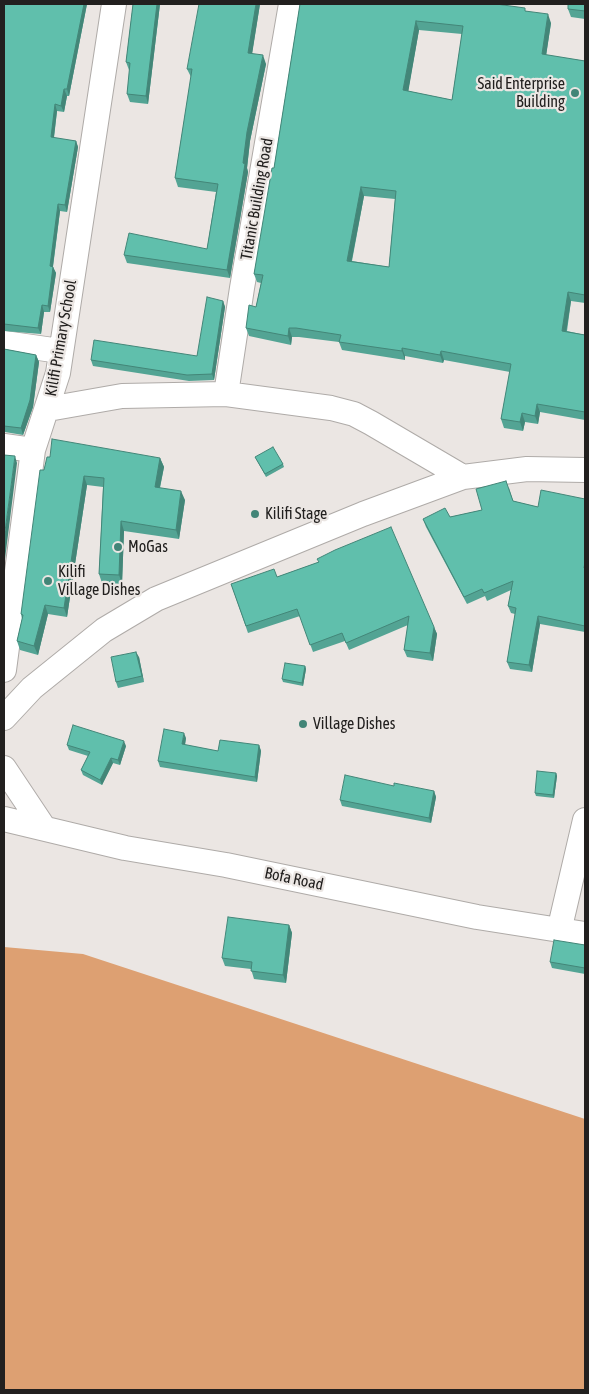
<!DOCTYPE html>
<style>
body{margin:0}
#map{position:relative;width:589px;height:1394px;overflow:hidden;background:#ebe6e3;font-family:"Asap Condensed",sans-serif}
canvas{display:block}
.frame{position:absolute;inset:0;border:5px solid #22201f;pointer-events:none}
</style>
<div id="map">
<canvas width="589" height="1394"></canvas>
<div class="frame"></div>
</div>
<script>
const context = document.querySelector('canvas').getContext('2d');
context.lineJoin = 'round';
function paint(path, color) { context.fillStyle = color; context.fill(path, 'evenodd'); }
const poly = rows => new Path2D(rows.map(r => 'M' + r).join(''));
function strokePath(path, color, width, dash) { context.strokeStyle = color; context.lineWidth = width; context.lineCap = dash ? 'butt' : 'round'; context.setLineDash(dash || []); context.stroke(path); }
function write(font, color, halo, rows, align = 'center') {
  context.font = font + ' "Asap Condensed",sans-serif'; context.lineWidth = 4.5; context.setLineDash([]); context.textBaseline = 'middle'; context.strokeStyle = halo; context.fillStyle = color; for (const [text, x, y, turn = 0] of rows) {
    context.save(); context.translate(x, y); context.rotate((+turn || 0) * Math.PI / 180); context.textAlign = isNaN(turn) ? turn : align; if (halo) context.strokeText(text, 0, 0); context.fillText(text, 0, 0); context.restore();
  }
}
paint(poly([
 [4,947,83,954,585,1119,585,1390,4,1390]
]), '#dda072');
const minor = poly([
 [4,343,60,351],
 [226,394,242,288,291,4],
 [48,409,122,396,226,394,331,408,354,414,371,423,463,477],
 [4,446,33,450],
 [4,670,33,450,58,373,114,4],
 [4,718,32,688,104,630,156,599,363,514,463,477,527,469,585,470],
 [4,768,44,828],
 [4,819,125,848,226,865,477,917,585,934],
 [559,931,585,820]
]);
strokePath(minor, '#afaba8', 26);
strokePath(minor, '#fff', 24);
paint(poly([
 [4,4,87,4,69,96,67,96,64,112,57,111,54,138,76,141,78,147,67,212,60,211,53,267,56,273,50,312,44,312,41,334,4,331],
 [133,4,160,4,148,104,130,102,127,94,130,70,129,70,126,62],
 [260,4,252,53,266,64,250,141,247,168,248,172,230,278,127,263,124,255,207,249,216,192,178,187,175,178,191,77,187,69],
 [300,4,526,11,551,23,546,55,585,61,585,303,571,301,567,331,585,335,585,420,540,412,538,424,525,422,523,431,504,428,501,419,510,372,444,360,443,363,405,356,405,360,342,350,339,342,299,337,292,337,291,345,249,336,246,328,256,307,261,283,257,282,254,274,274,168],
 [419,30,462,34,452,100,408,91],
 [364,196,395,199,389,267,352,261],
 [585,4,585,19,571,17,568,9],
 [223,301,225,307,214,380,189,381,93,366,91,360,197,356],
 [4,349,36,355,39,362,33,407,23,435,5,432,4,433],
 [255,457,283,464,284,467,266,477],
 [160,458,164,467,160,488,185,500,179,539,124,531,122,584,102,583,99,574,103,487,87,485,67,617,48,614,38,655,20,650,17,641,22,619,21,614,44,470],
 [509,488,513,501,538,507,585,499,585,632,540,624,532,672,510,669,507,662,515,614,511,613,508,606,511,590,487,601,485,596,467,604,426,527,423,519,450,517,482,510],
 [319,562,434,627,437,634,433,661,407,657,404,650,408,625,349,650,345,641,313,652,300,616,248,633,231,584,277,577],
 [139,657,144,682,118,688,116,682],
 [305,666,306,669,303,686,283,682,282,679],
 [186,738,185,745,218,751,259,745,261,751,257,782,160,767,158,761],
 [67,745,126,746,120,765,113,763,102,785,83,775,81,770,88,756,69,750],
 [556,773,557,776,554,798,536,796,535,793],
 [394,786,434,791,436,797,431,823,342,806,340,800],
 [289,925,292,933,286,983,254,979,251,969,225,966,222,958],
 [585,945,585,974,552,968,550,962]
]), '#53a494');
paint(poly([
 [84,4,87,4,69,96,67,89],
 [157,4,160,4,148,104,146,96],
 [256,4,260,4,251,61,248,53],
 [548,14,551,23,545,63,542,54],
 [416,21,419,30,407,99,403,90],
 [263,55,266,64,250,141,247,168,248,172,230,278,227,270,247,132],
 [64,89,67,96,64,112,61,106],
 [55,104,57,111,53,144,51,137],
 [76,141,78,147,67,212,65,205],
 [361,187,364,196,350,269,347,261],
 [58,204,60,211,52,273,50,266],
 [53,267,56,273,50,312,48,306],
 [568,292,571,301,565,339,562,331],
 [223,301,225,307,214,380,212,374],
 [42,305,44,312,41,334,38,328],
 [289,328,292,337,291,345,288,336],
 [402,348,405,356,405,360,402,351],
 [441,351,444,360,443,363,440,355],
 [36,355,39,362,33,407,23,435,21,428],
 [537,404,540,412,538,424,535,416],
 [522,413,525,422,523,431,520,422],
 [15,456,17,463,4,567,4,539],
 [160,458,164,467,158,496,155,487],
 [84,476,87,485,67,617,64,608],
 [181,491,185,500,179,539,176,530],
 [121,521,124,531,122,584,119,575],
 [45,605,48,614,38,655,34,646],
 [538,616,540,624,532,672,529,665],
 [434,627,437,634,433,661,430,653],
 [136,652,139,657,144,682,142,676],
 [305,666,306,669,303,686,302,683],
 [184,733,186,738,184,750,182,744],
 [124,741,126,746,120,765,118,760],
 [259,745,261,751,257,782,255,777],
 [111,758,113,763,102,785,100,780],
 [556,773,557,776,554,798,553,795],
 [434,791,436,797,431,823,429,818],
 [289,925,292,933,286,983,283,975]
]), '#438678');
const building = poly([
 [4,4,84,4,67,89,64,89,61,106,55,104,51,137,76,141,65,205,58,204,50,266,53,267,48,306,42,305,38,328,4,324,4,4],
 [133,4,157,4,146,96,127,94,130,63,126,62,133,4],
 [199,4,256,4,248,53,263,55,247,132,243,163,245,164,227,270,124,255,129,233,207,249,218,184,175,178,192,69,187,69,199,4],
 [300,4,496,4,525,8,525,11,548,14,542,54,585,61,585,295,568,292,562,331,585,335,585,412,537,404,535,416,522,413,520,422,501,419,511,364,441,351,440,355,402,348,402,351,339,342,341,335,296,328,289,328,288,336,246,328,249,305,256,307,263,275,254,274,272,168,274,168,300,4],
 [416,21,463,26,452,100,403,90,416,21],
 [361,187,396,191,389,267,347,261,361,187],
 [568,4,585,4,585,11,568,9,568,4],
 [207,297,223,301,212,374,187,375,91,360,94,340,197,356,207,297],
 [4,349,36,355,30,400,21,428,4,426,4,349],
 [52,439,160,458,155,487,181,491,176,530,121,521,119,575,99,574,104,478,84,476,64,608,45,605,34,646,17,641,23,615,21,614,40,470,44,470,47,457,50,457,52,439],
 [273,447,283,464,265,474,255,457,273,447],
 [4,455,15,456,4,539,4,455],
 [506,481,513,501,538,507,541,490,585,499,585,562,584,568,585,568,585,626,538,616,529,665,507,662,516,608,508,606,513,581,484,593,482,589,464,597,423,519,445,508,450,517,482,510,476,489,506,481],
 [391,527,434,627,430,653,404,650,409,616,346,643,342,633,310,645,297,609,246,626,231,584,274,569,277,577,319,562,317,559,335,550,391,527],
 [136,652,142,676,116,682,111,657,136,652],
 [285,663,305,666,302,683,282,679,285,663],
 [73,725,124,741,118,760,111,758,100,780,81,770,90,752,67,745,73,725],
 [164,729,184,733,182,744,218,751,220,740,259,745,255,777,158,761,164,729],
 [537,771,556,773,553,795,535,793,537,771],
 [345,775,394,786,394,783,434,791,429,818,340,800,345,775],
 [228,917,289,925,283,975,251,971,252,962,222,958,228,917],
 [554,940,585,945,585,968,550,962,554,940]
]);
paint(building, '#60bfac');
strokePath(building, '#438678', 1);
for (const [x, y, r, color] of [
 [575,93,5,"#428577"],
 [255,514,5,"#428577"],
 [118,547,5,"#428577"],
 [48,581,5,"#428577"],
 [303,724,5,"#428577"]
]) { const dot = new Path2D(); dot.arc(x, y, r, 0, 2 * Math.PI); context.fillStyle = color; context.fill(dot); strokePath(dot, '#ebe6e3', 2); }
write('16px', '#22201f', '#ebe6e3', [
 ["Said Enterprise",565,84,"right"],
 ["Building",565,102,"right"],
 ["Kilifi Stage",265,514],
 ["MoGas",128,547],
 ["Kilifi",58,572],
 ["Village Dishes",58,590],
 ["Village Dishes",313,724]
], 'left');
write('16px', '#22201f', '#ebe6e3', [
 ["Titanic Building Road",257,199,-80],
 ["Kilifi Primary School",61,338,-80],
 ["Bofa Road",294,879,12]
]);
</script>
